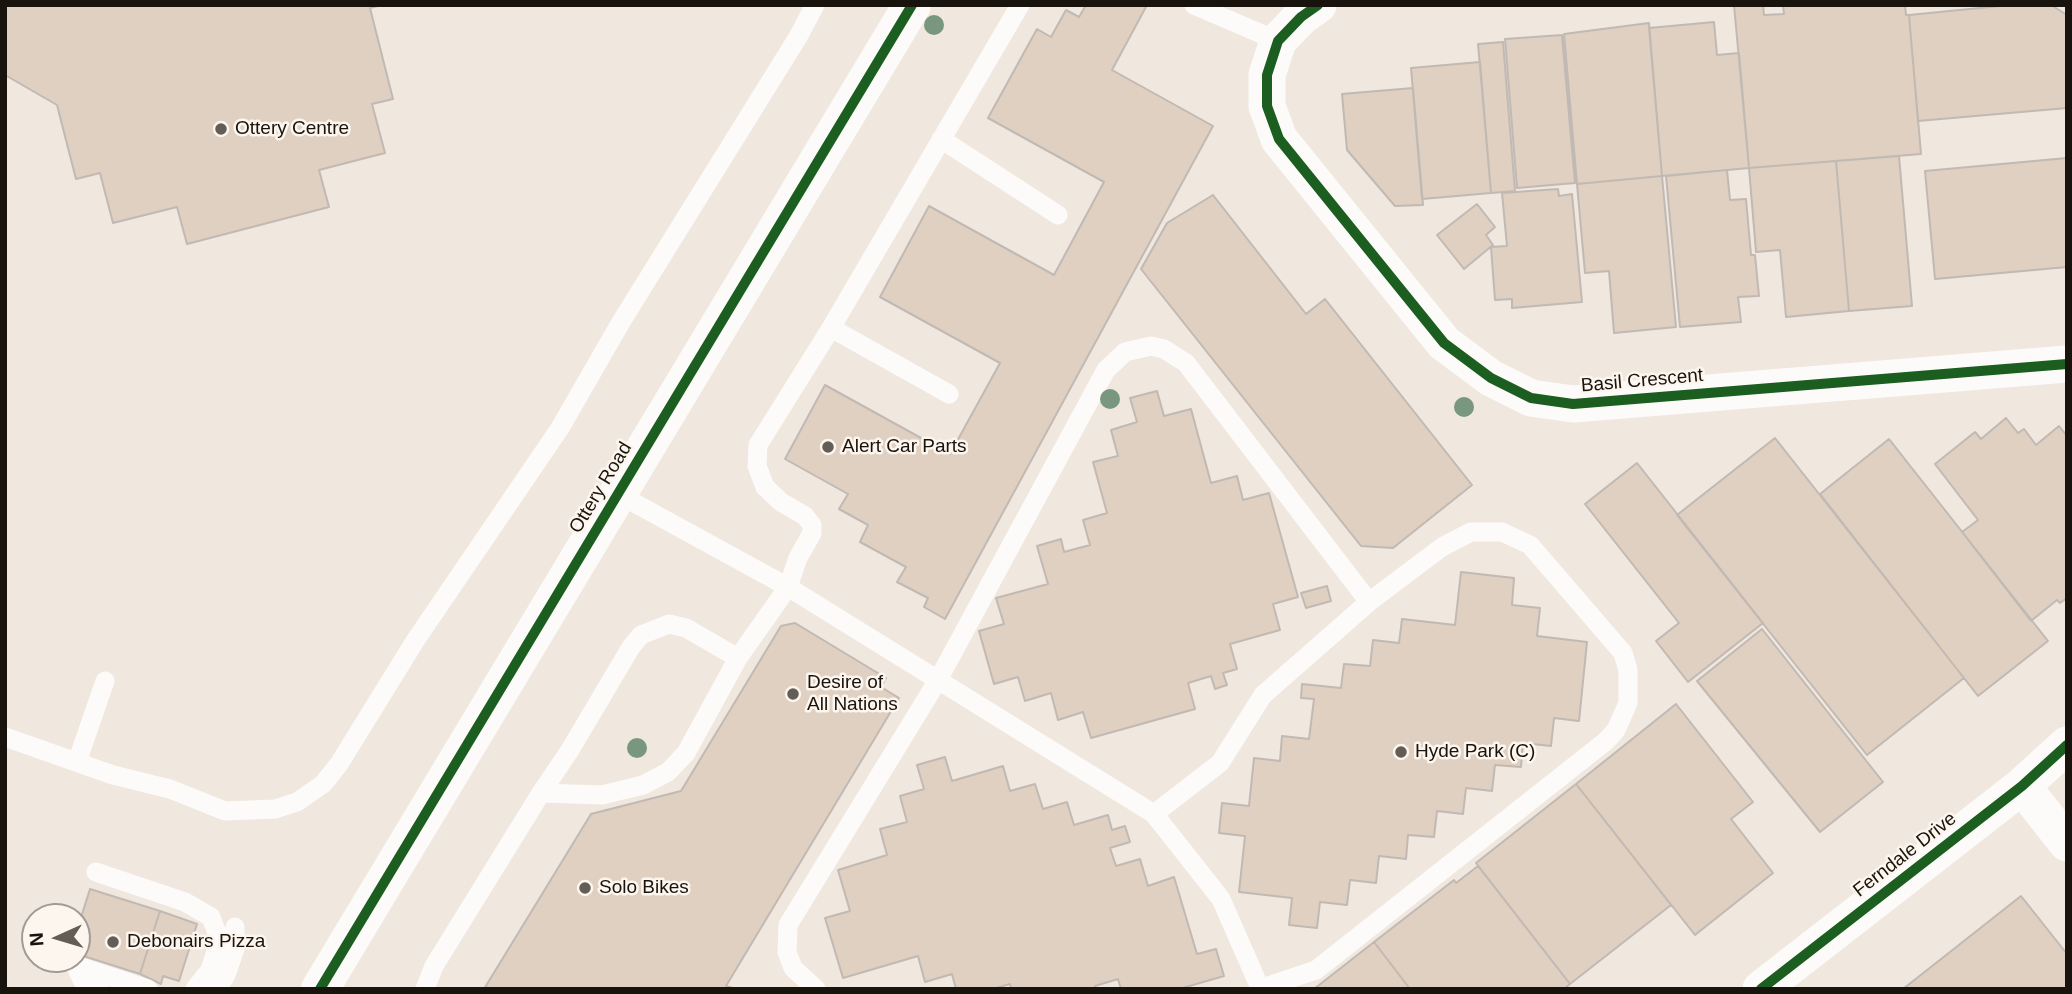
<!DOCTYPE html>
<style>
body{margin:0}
#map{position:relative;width:2072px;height:994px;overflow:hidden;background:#f0e7de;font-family:Helvetica,sans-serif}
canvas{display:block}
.frame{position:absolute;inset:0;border:7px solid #19130d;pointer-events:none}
.north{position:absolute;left:21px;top:903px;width:70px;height:70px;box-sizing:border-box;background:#fdf6ef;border:2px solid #a29b95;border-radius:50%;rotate:266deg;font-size:19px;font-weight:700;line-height:28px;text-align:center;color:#19130d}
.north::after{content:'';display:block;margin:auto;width:24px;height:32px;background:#645d56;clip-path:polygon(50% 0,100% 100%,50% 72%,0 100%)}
</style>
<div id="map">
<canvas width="2072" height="994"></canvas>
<div class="frame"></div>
<div class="north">N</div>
</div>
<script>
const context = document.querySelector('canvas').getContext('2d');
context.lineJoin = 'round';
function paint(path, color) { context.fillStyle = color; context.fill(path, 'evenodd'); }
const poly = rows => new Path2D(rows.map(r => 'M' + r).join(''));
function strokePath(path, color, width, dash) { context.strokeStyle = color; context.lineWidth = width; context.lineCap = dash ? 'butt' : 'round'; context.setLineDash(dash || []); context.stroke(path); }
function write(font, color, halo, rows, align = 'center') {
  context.font = font + ' Helvetica,sans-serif'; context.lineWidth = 5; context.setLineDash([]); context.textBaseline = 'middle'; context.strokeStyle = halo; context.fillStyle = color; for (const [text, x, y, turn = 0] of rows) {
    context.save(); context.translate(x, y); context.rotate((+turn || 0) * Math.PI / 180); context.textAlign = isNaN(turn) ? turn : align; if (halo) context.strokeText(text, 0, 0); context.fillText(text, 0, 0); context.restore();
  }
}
const building = poly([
 [5,5,382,5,370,8,393,99,372,104,385,153,319,170,329,207,187,244,177,207,113,223,100,173,76,179,57,105,5,75,5,5],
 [1086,5,1147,5,1112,70,1213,126,945,619,924,607,928,598,897,582,906,567,860,542,868,525,839,509,848,494,785,459,825,385,950,454,1000,363,880,297,929,206,1054,275,1104,182,988,118,1037,29,1051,37,1066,10,1079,17,1086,5],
 [1734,5,1763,5,1764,15,1784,14,1783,5,1905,5,1906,15,1909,15,1921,154,1749,168,1734,5],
 [2010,5,2051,5,2067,15,2067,108,1918,121,1909,15,2010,5],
 [1714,22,1717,55,1739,53,1749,168,1662,176,1649,28,1714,22],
 [1649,23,1662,176,1577,184,1564,34,1649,23],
 [1562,35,1575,183,1517,188,1505,39,1562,35],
 [1503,42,1515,191,1491,193,1478,44,1503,42],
 [1480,62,1491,193,1422,199,1411,68,1480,62],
 [1413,88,1423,205,1395,206,1347,150,1342,94,1413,88],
 [1899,156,1912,306,1849,311,1836,161,1899,156],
 [2067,158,2067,267,1935,279,1925,171,2067,158],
 [1836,161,1849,311,1786,317,1780,250,1756,252,1749,168,1836,161],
 [1727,170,1730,200,1746,199,1751,255,1755,255,1759,296,1738,297,1741,322,1680,327,1666,176,1727,170],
 [1662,176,1676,327,1614,333,1609,271,1585,273,1577,184,1662,176],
 [1558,189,1559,196,1572,194,1582,302,1512,308,1512,299,1495,300,1491,247,1507,246,1502,193,1558,189],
 [1213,195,1306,314,1325,299,1472,485,1393,548,1361,546,1141,269,1167,223,1213,195],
 [1477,204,1495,227,1486,235,1493,245,1464,269,1437,235,1477,204],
 [1157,391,1164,416,1191,409,1211,483,1237,476,1243,500,1269,493,1298,597,1273,604,1280,630,1230,644,1237,669,1223,673,1227,685,1215,689,1211,676,1188,683,1195,709,1091,738,1083,712,1058,720,1051,693,1025,701,1018,677,994,684,979,631,1004,624,996,598,1048,584,1037,546,1061,539,1064,552,1090,545,1083,520,1107,513,1093,462,1118,456,1111,430,1137,422,1130,398,1157,391],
 [2006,418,2018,433,2024,429,2036,445,2059,426,2067,436,2067,598,2060,603,2057,600,2031,621,1962,532,1978,520,1935,464,1975,432,1981,439,2006,418],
 [1775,438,1964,678,1867,755,1677,515,1775,438],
 [1889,439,2048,641,1978,696,1820,494,1889,439],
 [1637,463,1763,623,1688,682,1656,641,1679,623,1585,504,1637,463],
 [1461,572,1514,578,1512,605,1540,608,1537,636,1587,642,1579,721,1554,718,1551,746,1523,743,1521,767,1495,765,1492,791,1466,788,1463,814,1437,811,1434,837,1408,835,1406,859,1379,856,1376,883,1350,880,1347,905,1320,902,1317,928,1289,925,1292,898,1239,892,1245,836,1219,833,1222,803,1249,806,1254,758,1280,761,1282,736,1309,739,1314,699,1301,698,1302,684,1341,688,1344,664,1370,666,1373,640,1399,643,1402,619,1455,625,1461,572],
 [1327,586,1331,601,1306,608,1301,593,1327,586],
 [795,623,886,678,881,687,899,698,726,986,736,989,484,989,591,814,681,791,781,626,795,623],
 [1762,629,1883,782,1820,832,1697,681,1762,629],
 [1676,704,1753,802,1731,819,1773,873,1695,935,1576,784,1676,704],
 [945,757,952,781,1003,766,1010,791,1035,784,1043,809,1067,802,1074,825,1108,815,1112,830,1125,826,1130,842,1110,848,1116,866,1140,859,1148,886,1174,877,1197,954,1216,949,1224,976,1179,989,1121,989,1118,979,1095,986,1096,989,1011,989,1010,984,993,989,956,989,952,974,925,982,918,956,843,978,825,918,850,911,838,870,887,855,880,829,907,822,900,796,924,789,917,765,945,757],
 [1576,784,1671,905,1570,984,1476,863,1576,784],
 [1478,866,1570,984,1564,989,1410,989,1374,942,1454,880,1456,883,1478,866],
 [90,889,160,911,140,974,77,954,77,930,90,889],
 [2021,896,2067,954,2067,989,1903,989,2021,896],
 [160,911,197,924,179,981,163,976,161,984,140,974,160,911],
 [1374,942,1410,989,1314,989,1374,942]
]);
paint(building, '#dfd0c1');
strokePath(building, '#c1b9b3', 2);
strokePath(poly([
 [1194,5,1278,41],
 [941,139,1058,215],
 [831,328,949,394],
 [618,494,788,587,1154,814,1221,899,1260,988],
 [5,737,113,775,170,789,225,811,275,809,297,802,323,784,339,764,415,641,560,428,621,322,798,37,815,5],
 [77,762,105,681],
 [541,793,570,750,631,647,641,635,669,624,686,628,738,658],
 [1154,814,1220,763,1263,695,1369,602,1442,547,1471,532,1502,532,1530,545,1623,653,1628,670,1628,703,1616,730,1606,741,1316,970,1259,989],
 [96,872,185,902,211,917,217,933,216,951,210,970,195,989],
 [75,965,148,989],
 [75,965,83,982,99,989],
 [217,989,226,975,235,949,235,927],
 [425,989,434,966,541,793,602,795,643,785,668,772,686,753,738,658,788,587,798,558,812,533,812,525,805,516,781,502,765,487,757,466,758,445,831,328,1020,5],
 [816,989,793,968,787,952,788,925,938,680,1106,370,1125,352,1151,346,1164,349,1186,363,1369,602]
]), '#fdfbfa', 19);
strokePath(poly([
 [1318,5,1301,17,1278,41,1267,75,1267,106,1279,139,1444,343,1491,378,1531,398,1573,404,2067,364],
 [2022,786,2067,843],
 [1761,989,2022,786,2067,745]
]), '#fdfbfa', 37);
strokePath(poly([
 [320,989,912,5]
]), '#fdfbfa', 38);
strokePath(poly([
 [1318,5,1301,17,1278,41,1267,75,1267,106,1279,139,1444,343,1491,378,1531,398,1573,404,2067,364],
 [320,989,912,5],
 [1761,989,2022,786,2067,745]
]), '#1b5e20', 10);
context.fillStyle = '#79977f';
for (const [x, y] of [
 [934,25],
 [1110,399],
 [1464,407],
 [637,748]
]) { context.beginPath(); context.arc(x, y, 10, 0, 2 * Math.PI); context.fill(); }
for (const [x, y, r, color] of [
 [221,129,7,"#645d56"],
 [828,447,7,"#645d56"],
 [793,694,7,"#645d56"],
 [1401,752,7,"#645d56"],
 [585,888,7,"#645d56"],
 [113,942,7,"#645d56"]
]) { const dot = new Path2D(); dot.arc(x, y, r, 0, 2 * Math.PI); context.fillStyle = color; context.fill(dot); strokePath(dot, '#fdf6ef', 2.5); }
write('19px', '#19130d', '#fdf6ef', [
 ["Ottery Centre",235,129],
 ["Alert Car Parts",842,447],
 ["Desire of",807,683],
 ["All Nations",807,705],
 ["Hyde Park (C)",1415,752],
 ["Solo Bikes",599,888],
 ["Debonairs Pizza",127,942]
], 'left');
write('19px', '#19130d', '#fdf6ef', [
 ["Basil Crescent",1642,381,-5],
 ["Ottery Road",601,488,-59],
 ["Ferndale Drive",1905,855,-38]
]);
</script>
